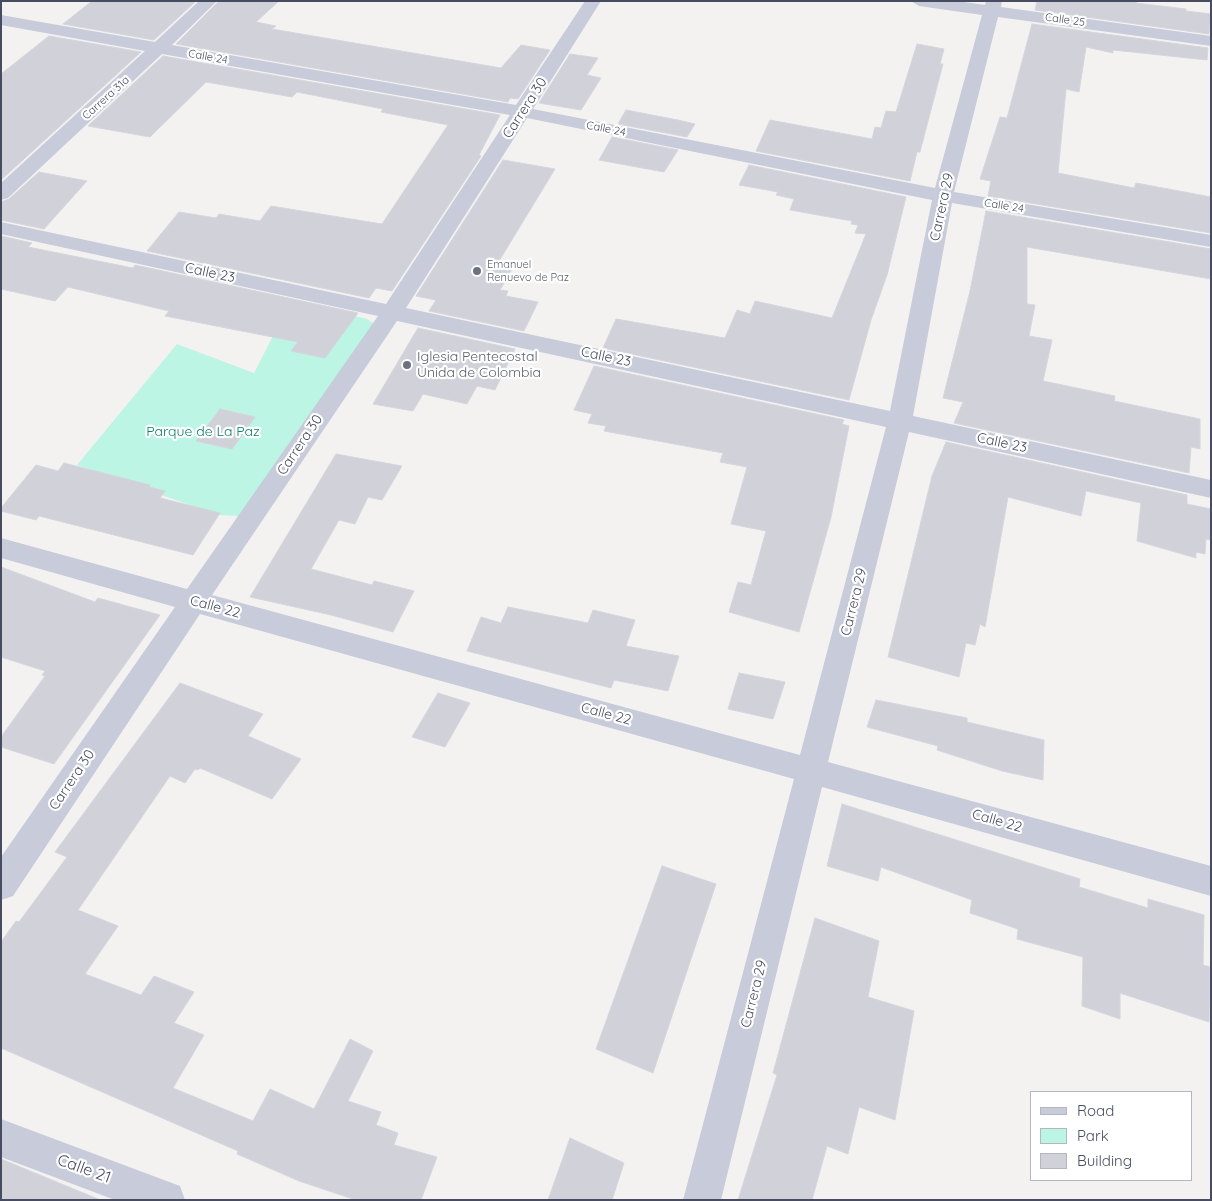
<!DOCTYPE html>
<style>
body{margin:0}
#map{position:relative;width:1212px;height:1201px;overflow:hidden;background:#f4f2f1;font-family:Quicksand,sans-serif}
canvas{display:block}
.frame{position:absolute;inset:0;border:2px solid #474c61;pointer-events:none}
.legend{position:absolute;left:1030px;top:1091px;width:162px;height:90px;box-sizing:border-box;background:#fff;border:1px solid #b5b7c0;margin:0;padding:6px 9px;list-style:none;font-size:15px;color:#474c61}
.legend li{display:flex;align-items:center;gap:10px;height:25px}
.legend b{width:25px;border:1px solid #b5b7c0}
</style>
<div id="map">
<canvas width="1212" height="1201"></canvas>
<div class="frame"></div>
<ul class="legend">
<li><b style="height:6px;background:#c7cbda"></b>Road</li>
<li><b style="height:14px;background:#bcf5e3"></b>Park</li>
<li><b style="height:14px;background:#d0d1d9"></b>Building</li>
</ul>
</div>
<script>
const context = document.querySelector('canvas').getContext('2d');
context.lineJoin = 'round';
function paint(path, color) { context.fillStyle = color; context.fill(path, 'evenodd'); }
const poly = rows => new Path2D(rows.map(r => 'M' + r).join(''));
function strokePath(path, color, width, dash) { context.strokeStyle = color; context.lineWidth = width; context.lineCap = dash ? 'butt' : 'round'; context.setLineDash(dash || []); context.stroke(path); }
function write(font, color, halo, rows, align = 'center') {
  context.font = font + ' Quicksand,sans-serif'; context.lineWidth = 4.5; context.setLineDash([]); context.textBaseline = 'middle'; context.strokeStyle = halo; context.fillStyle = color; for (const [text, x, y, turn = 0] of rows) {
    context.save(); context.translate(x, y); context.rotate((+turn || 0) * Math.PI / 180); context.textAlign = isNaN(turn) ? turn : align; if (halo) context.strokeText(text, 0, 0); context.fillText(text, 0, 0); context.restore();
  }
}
paint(poly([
 [291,301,367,319,385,331,259,517,218,515,77,465,177,344,254,373]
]), '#bcf5e3');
const building = poly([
 [92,1,196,1,154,40,63,24,92,1],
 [219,1,279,1,256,22,276,26,272,29,501,68,521,45,550,50,518,99,510,98,508,102,176,44,219,1],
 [1037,1,1137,1,1136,3,1186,9,1186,11,1211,14,1209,34,1035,10,1037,1],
 [1032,24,1208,48,1207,60,1113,50,1113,53,1086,47,1079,92,1066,89,1058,173,1134,188,1136,183,1211,197,1211,233,988,196,991,181,980,179,1000,117,1007,118,1032,24],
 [49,36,141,52,1,180,1,74,49,36],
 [917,44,944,49,940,64,943,64,920,152,917,152,910,181,756,151,770,120,872,139,875,127,881,128,886,111,896,112,917,44],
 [570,54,598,58,587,75,601,78,581,110,539,103,570,54],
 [163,56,500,115,479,155,481,156,392,291,376,288,369,298,147,251,179,212,216,218,219,214,260,221,271,206,382,224,448,125,381,112,383,109,297,92,292,97,206,82,150,137,88,126,163,56],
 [626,110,678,120,695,124,687,137,618,124,626,110],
 [612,137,678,150,664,172,599,160,612,137],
 [503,160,555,169,496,266,512,269,500,290,508,291,506,296,538,302,524,331,429,311,436,300,416,296,503,160],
 [749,165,906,197,887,275,871,320,849,400,603,348,616,319,725,338,737,310,750,314,755,301,832,318,866,234,855,233,858,225,851,224,852,221,790,210,794,199,776,195,778,192,739,185,749,165],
 [39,172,87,181,44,229,1,220,1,202,9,199,39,172],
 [986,211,1211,249,1211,279,1027,247,1027,304,1035,305,1029,336,1052,340,1043,381,1115,396,1114,401,1200,419,1200,449,1191,447,1189,473,954,423,963,402,943,398,970,291,986,211],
 [1,236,32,243,28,247,133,268,135,265,358,313,325,358,291,351,298,342,165,316,169,311,68,287,55,301,1,289,1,236],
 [418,328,515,349,495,390,477,386,467,404,423,394,413,411,373,404,418,328],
 [594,366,844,420,842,424,849,426,831,517,799,632,729,612,738,582,751,585,766,531,731,524,747,467,720,462,723,453,604,431,606,426,588,423,592,414,574,410,594,366],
 [220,409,255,417,232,449,196,441,220,409],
 [946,442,1187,495,1187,504,1211,509,1211,540,1206,539,1205,554,1196,552,1196,558,1137,541,1141,503,1086,491,1081,516,1008,497,985,627,980,624,975,645,966,643,959,677,888,657,932,476,946,442],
 [336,454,402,466,382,500,368,497,355,524,339,520,311,569,372,585,374,581,414,591,393,632,331,615,250,597,336,454],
 [64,463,150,485,149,487,165,491,160,498,220,513,193,555,39,516,36,520,1,511,1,508,36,465,58,471,64,463],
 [1,567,95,602,98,598,160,615,54,764,1,747,1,737,45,676,42,675,45,671,1,657,1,567],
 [508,607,588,623,593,610,635,620,626,646,679,656,668,691,614,680,611,688,467,651,481,617,501,623,508,607],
 [739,673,785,682,773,719,728,709,739,673],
 [180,683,263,714,248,736,301,759,272,799,200,768,198,770,195,769,185,783,170,776,78,910,118,926,85,974,141,995,154,976,194,992,174,1023,204,1035,173,1088,253,1121,270,1089,314,1109,350,1039,373,1051,348,1101,381,1112,376,1125,398,1133,394,1145,437,1157,421,1200,356,1200,299,1181,237,1154,238,1151,1,1048,1,942,16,921,19,922,67,857,55,852,180,683],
 [438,693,470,703,445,747,412,737,438,693],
 [876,700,967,718,967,722,1044,740,1043,780,1002,771,937,750,938,746,867,727,876,700],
 [842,804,1080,879,1079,887,1148,908,1148,899,1204,915,1203,965,1210,967,1209,1022,1120,993,1120,1019,1082,1006,1083,957,1017,939,1018,929,970,913,972,900,881,867,878,881,827,866,842,804],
 [662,866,716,884,653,1073,596,1049,662,866],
 [815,918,879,941,868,997,914,1011,895,1120,859,1107,848,1154,827,1146,812,1200,738,1200,777,1075,773,1073,815,918],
 [570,1138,624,1163,612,1200,548,1200,570,1138],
 [1,1159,98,1199,98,1200,1,1200,1,1159]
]);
paint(building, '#d0d1d9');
strokePath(building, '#d5d5dd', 1);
paint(poly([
 [199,1,217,1,172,45,516,105,585,1,601,1,533,109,935,188,982,15,919,6,911,1,957,1,985,5,986,1,1002,1,1001,7,1211,36,1211,46,998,17,954,192,1211,235,1211,247,952,203,913,416,1211,480,1211,498,909,432,828,762,1211,866,1211,896,822,787,721,1200,683,1200,794,779,200,614,13,896,1,900,1,857,175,607,1,558,1,538,187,589,378,316,1,234,1,222,386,304,510,115,162,54,8,198,1,200,1,183,145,51,1,25,1,15,155,42,199,1],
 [527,118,932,200,890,411,406,308,527,118],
 [397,321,886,427,800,755,212,595,397,321],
 [1,1119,180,1186,185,1200,115,1200,1,1157,1,1119]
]), '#c7cbda');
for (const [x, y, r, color] of [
 [477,271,5,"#6b7280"],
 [407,365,5,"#6b7280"]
]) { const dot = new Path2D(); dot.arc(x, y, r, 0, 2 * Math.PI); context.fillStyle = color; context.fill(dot); strokePath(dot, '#fff', 2); }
write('11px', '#474c61', '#fff', [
 ["Calle 25",1065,20,8],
 ["Calle 24",208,57,10],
 ["Carrera 31a",106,98,-42],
 ["Calle 24",606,129,11],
 ["Calle 24",1004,206,9]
]);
write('11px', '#5b616d', '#fff', [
 ["Emanuel",487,265],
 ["Renuevo de Paz",487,278]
], 'left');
write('14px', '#474c61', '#fff', [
 ["Carrera 30",525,108,-57],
 ["Carrera 29",942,207,-78],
 ["Calle 23",210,273,12],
 ["Calle 23",606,357,12],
 ["Calle 23",1002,443,12],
 ["Carrera 30",300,445,-56],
 ["Carrera 29",854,602,-76],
 ["Calle 22",215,607,15],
 ["Calle 22",606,714,15],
 ["Carrera 30",72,780,-56],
 ["Calle 22",997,821,16],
 ["Carrera 29",754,994,-76]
]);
write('14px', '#5b616d', '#fff', [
 ["Iglesia Pentecostal",417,357],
 ["Unida de Colombia",417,373]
], 'left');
write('14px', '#0d816a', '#fff', [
 ["Parque de La Paz",203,432]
]);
write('16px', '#474c61', '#fff', [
 ["Calle 21",84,1169,20]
]);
</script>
